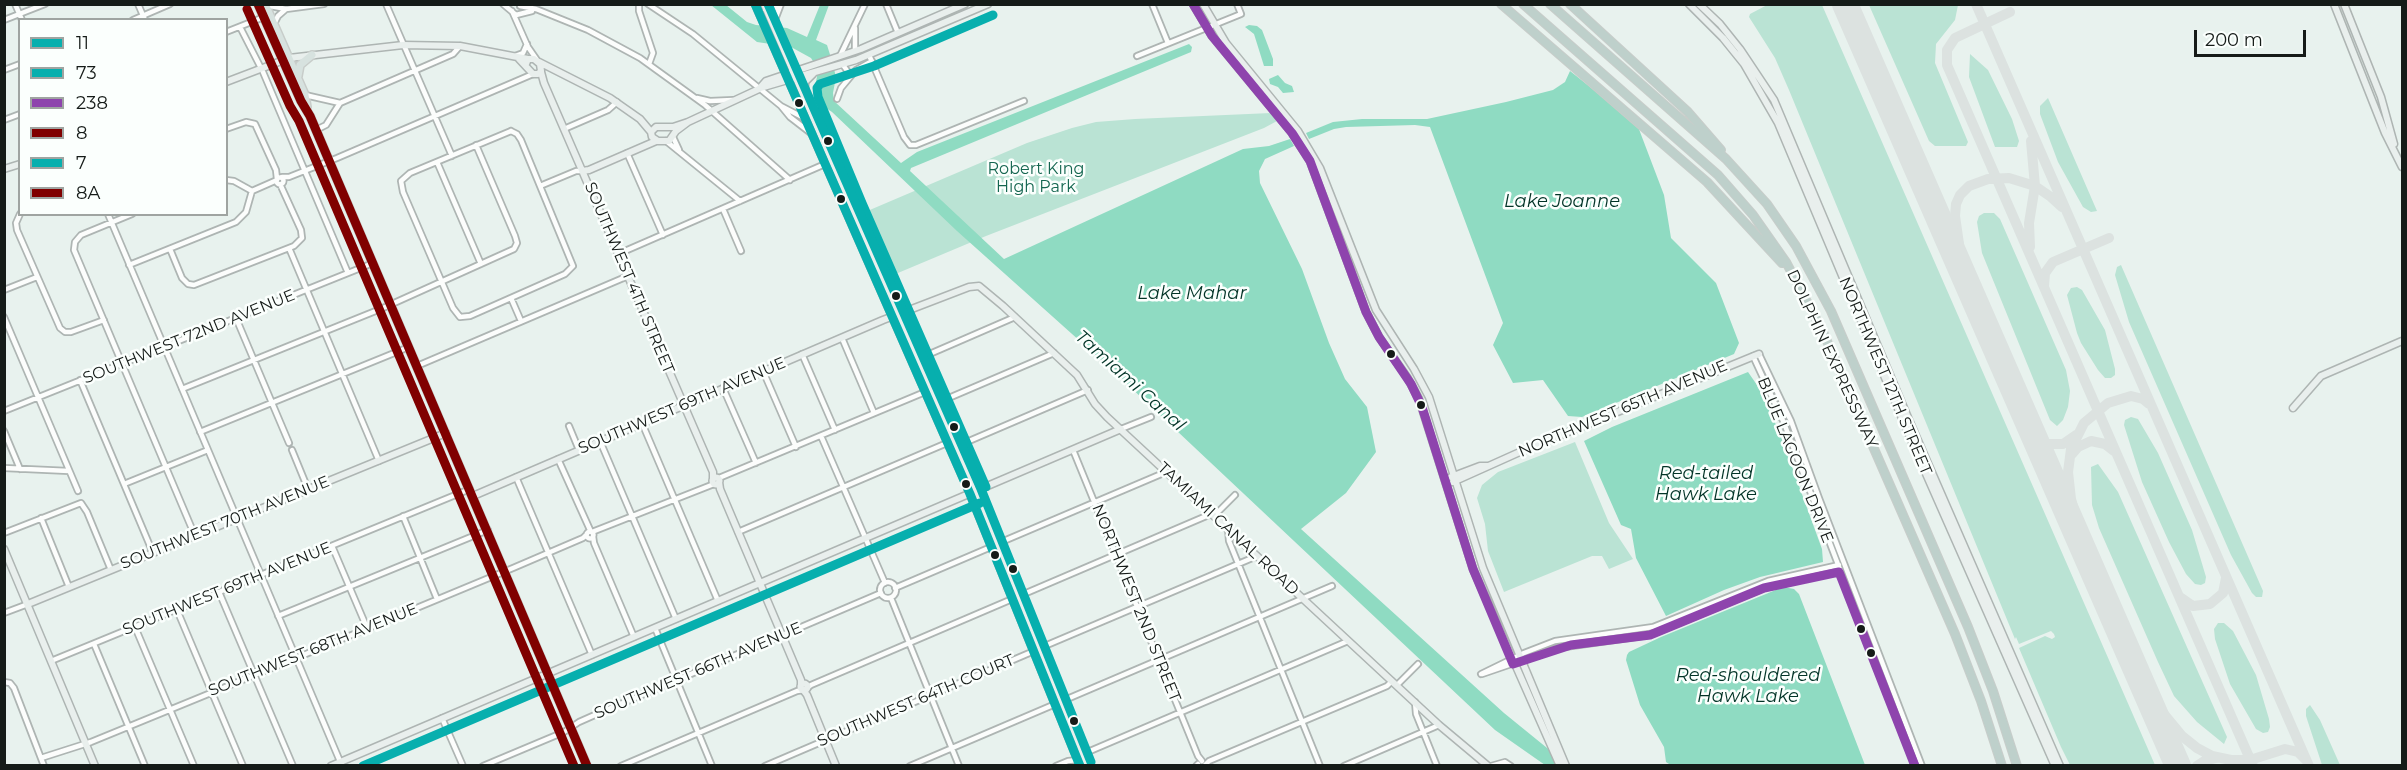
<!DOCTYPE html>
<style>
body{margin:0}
#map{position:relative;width:2407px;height:770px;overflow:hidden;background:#e8f2ee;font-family:Montserrat,sans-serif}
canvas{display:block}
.frame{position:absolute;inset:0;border:6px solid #151b18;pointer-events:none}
.legend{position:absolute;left:18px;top:18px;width:210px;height:198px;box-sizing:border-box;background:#fbfffd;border:2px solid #9fa4a1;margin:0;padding:8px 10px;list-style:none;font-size:18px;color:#151b18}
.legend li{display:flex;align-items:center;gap:12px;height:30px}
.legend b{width:30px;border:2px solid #9fa4a1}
.scale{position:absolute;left:2194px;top:30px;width:112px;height:27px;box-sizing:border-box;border:3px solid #151b18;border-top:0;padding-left:8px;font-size:18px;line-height:21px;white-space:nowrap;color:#151b18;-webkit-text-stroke:4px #fbfffd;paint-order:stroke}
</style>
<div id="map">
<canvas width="2407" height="770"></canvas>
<div class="frame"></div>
<ul class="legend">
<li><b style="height:8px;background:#07afae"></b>11</li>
<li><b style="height:8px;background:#07afae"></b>73</li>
<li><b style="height:8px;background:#8e44ad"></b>238</li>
<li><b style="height:8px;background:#800000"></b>8</li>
<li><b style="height:8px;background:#07afae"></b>7</li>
<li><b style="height:8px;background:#800000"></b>8A</li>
</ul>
<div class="scale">200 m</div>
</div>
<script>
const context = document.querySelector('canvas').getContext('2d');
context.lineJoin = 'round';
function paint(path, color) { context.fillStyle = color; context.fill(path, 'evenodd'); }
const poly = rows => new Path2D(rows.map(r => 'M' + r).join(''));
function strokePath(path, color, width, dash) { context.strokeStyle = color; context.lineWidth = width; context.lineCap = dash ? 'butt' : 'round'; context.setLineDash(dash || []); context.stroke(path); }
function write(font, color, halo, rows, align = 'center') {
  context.font = font + ' Montserrat,sans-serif'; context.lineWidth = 5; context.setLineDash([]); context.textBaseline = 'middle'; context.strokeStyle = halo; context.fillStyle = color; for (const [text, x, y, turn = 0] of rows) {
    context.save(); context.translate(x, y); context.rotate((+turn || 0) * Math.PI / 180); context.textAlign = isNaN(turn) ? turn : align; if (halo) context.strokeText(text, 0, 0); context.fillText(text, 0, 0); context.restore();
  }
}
paint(poly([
 [1769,4,1822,5,2155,765,2070,765,2061,747,2019,648,2045,636,2052,639,2055,637,2054,634,2051,631,2019,644,2016,637,2015,639,1789,90,1775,58,1749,17,1750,14],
 [1869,5,1958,5,1955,20,1936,44,1935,63,1968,142,1966,146,1935,146,1929,141],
 [1970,54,1988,70,2012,119,2019,141,2017,147,1995,147,1969,77],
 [2048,98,2097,211,2091,212,2083,207,2058,162,2040,114,2040,106],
 [1271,113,1277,121,1264,128,986,236,886,278,858,215,1027,143,1072,128,1096,122,1135,119],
 [1984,213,1994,213,2000,219,2066,370,2070,391,2068,407,2063,420,2057,426,2050,420,1982,253,1977,222,1979,216],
 [2121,265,2263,591,2262,597,2256,597,2252,593,2231,555,2129,322,2115,275,2117,267],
 [2077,287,2082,290,2105,330,2115,369,2115,375,2111,378,2105,378,2098,370,2081,343,2077,333,2067,295,2071,288],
 [2131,417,2138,419,2158,453,2192,530,2206,577,2205,583,2201,585,2195,584,2186,574,2169,542,2142,482,2124,425,2125,420],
 [1575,442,1609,523,1633,559,1609,569,1602,556,1592,556,1504,592,1488,551,1485,524,1477,498,1482,485,1498,472],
 [2098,464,2118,492,2227,737,2224,744,2197,722,2174,696,2158,662,2099,528,2092,505,2091,467],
 [2218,623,2224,623,2233,631,2256,675,2269,719,2270,727,2268,732,2263,733,2256,729,2230,684,2215,639,2214,629],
 [2310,705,2320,720,2340,765,2322,765,2306,716,2306,709]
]), '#bae3d4');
paint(poly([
 [711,5,726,5,747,22,756,25,787,28,807,37,820,5,829,5,816,40,827,45,832,61,836,77,833,93,834,101,901,163,917,152,1189,44,1192,47,1191,52,911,168,910,171,1004,259,1243,149,1269,146,1290,139,1294,146,1265,159,1259,171,1260,183,1302,269,1329,343,1345,379,1367,407,1376,452,1346,493,1301,529,1504,713,1568,765,1545,765,1495,730,1110,368,957,231,832,112,820,104,813,93,817,77,816,66,811,58,791,47,757,42],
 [1249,25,1257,26,1262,30,1273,59,1273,66,1264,66,1254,34,1245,27],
 [1570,71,1637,124,1664,195,1671,238,1716,283,1739,343,1734,354,1582,417,1568,416,1543,380,1513,383,1493,345,1503,323,1430,127,1415,125,1346,127,1334,129,1309,139,1306,133,1333,122,1362,119,1427,119,1506,102,1553,90,1565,82],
 [1278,75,1285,83,1292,86,1294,92,1283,93,1278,87,1270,84,1269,79],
 [1748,372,1757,385,1779,431,1822,549,1823,562,1760,577,1724,590,1666,616,1636,558,1631,529,1621,525,1584,441,1612,427],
 [1783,587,1794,589,1799,594,1865,765,1672,766,1666,762,1664,747,1640,705,1626,660,1627,655,1629,652,1661,637]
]), '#8fdbc2');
strokePath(poly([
 [1976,4,2309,766],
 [2010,12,1955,38,1947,50,1947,65,2253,766],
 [2030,247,2029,223,2035,186,2031,141],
 [2044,286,2045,273,2053,262,2109,238],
 [1989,333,1960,251,1955,216,1956,204,1960,195,1969,186,1988,179,2009,178,2035,186,2051,197,2062,207],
 [2027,421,2038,437,2047,444,2063,444,2076,435],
 [2072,454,2078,447,2091,441,2105,444,2114,451],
 [2101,590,2079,528,2071,499,2068,472,2071,449,2084,423,2108,403,2131,396,2143,399,2149,404],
 [2180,597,2193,606,2210,604,2223,593,2226,578],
 [2120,632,2163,713,2182,736,2197,748,2212,756,2231,760,2250,760,2285,749,2298,752,2306,760],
 [2197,766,2206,760,2216,758]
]), '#dce2e0', 10);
strokePath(poly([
 [1845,4,2178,766]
]), '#dce2e0', 26);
const street = poly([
 [15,4,22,20],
 [138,4,145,20],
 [386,4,452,156],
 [503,4,516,15,532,11],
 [639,4,639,11,653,53,649,64],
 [648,4,693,34,781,106,806,119],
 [886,4,898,33],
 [1152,4,1168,43],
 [265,5,286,9,324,4],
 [520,6,536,9,588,30,640,58,705,105,790,180],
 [765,9,774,9,780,4],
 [512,11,528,47,537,60],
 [4,20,45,4],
 [133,20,170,4],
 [274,24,278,16,286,9],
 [773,25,781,4],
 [240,27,263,72,348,273],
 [855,28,855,51],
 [226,32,264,17],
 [869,55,904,137,910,145,916,145,1024,101],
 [515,56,523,53,527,44],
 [840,56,865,4],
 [1137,56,1241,14,1237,4],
 [843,65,851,76],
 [4,70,20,64],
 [305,95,340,103],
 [697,98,710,101,733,100],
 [837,99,841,88,856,70,872,61],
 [781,106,790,117,812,134],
 [4,120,20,114],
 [226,129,246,122,255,124,276,170,277,179],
 [564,129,608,110,617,102],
 [316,130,326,125,340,103,453,54,460,46],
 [511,131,517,134,521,140,573,266,565,274,470,316,460,317,453,308,403,192,401,181,410,173,511,131],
 [673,137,679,150],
 [666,141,740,201],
 [627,153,663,235],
 [437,162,481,264],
 [282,177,289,177,337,158,533,74],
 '276.5 181a3.5 3.5 0 1 1 7 0a3.5 3.5 0 1 1-7 0Z',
 [226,180,234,181,252,191],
 [540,186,576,171,582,171],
 [252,191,277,180],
 [723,209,741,251],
 [20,214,16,223,17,230,60,328,65,332,71,332,104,320],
 [108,214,342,766],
 [132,214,81,235,75,242,74,250,195,536],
 [289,248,379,461],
 [170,249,182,278,188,284,194,285,294,246,302,238,301,230,280,184],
 [618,254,832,161],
 [129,265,236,222,246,212,252,191],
 [4,290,37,277],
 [511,298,521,321],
 [4,317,78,491],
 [236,318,289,443],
 [842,338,874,413],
 [802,354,835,430],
 [1759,354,1791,421,1819,498,1922,766],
 [915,356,925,356,1015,317],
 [1753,356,1784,423,1915,766],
 [417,366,628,276],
 [763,371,796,447],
 [80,380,153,553],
 [723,388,756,463],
 [182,389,383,308,514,249,517,243,515,236,476,145],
 [935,400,944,400,1054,353],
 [4,411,373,263],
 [642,423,718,601],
 [569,426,579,450],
 [1121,429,1151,417],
 [4,431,20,469],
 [200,432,409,347],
 [821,436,885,583],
 [600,441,676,619],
 [955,447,1088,390],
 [292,450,308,489],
 [1073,450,1198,756,1202,761],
 [558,459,591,532],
 [4,468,69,471],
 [516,477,592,655],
 [719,478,925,392],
 [124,484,208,450],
 [403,516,437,599],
 [1214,516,1235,495],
 [41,518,69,587],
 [1228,530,1229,541,1320,766],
 '586.5 535a3.5 3.5 0 1 1 7 0a3.5 3.5 0 1 1-7 0Z',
 [592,532,714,484],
 [738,532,947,443],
 [4,533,81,503,87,512,111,570],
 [593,536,594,543,634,637],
 [995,541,1006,540,1166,472],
 [332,546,367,628],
 '880 590a8 8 0 1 1 16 0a8 8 0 1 1-16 0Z',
 [895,588,991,547],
 [219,592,293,766],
 [891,598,959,766],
 [177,610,243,766],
 [4,613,28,604],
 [278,616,488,530],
 [135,627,194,766],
 [655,628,712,766],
 [94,644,145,766],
 [1040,653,1047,645,1257,556],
 [51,661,470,489],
 [1481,674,1524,653,1555,641,1653,627,1768,581,1839,565],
 [1482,674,1558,648,1650,635,1764,588,1841,571],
 [4,682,10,683,14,688,44,766],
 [1397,685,1418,664],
 [807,688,811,685,1211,514],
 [1415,702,1416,714,1437,766],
 [442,718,463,766],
 [1080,750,1090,751,1348,641],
 [41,758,91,742,301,656,513,568,583,538,587,534],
 [1205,765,1209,761,1387,686,1392,681],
 [483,766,564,732,579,722,597,714,881,593],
 [621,766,797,691,803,690],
 [765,766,1034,651],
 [910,766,1332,586],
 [1056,766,1068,761,1078,760],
 [1196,766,1198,764],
 [1344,766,1439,725],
 [1491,766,1505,762,1511,766]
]);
const secondary = poly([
 [755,4,970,494,1080,766],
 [764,4,978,500,1086,766],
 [1193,4,1212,36,1292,133,1310,161,1366,312,1379,337,1407,377,1419,399,1473,569,1560,766],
 [1203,4,1226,43,1298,131,1320,168,1376,310,1414,369,1429,397,1483,568,1566,766],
 [1689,4,1723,38,1744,64,1778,123,1912,442,2055,766],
 [1699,4,1720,24,1740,49,1774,100,1909,420,2060,766],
 [2334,4,2385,133,2402,167],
 [2344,4,2381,97,2394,144],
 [519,59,533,74,538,74,541,71,540,64,534,59,528,59,526,64],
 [539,62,610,98,640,119,651,132],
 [541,72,544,83,713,472,713,479],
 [226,82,289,58,403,45,460,46,528,59],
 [760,88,856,60,988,4],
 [805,93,805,82,813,74],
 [688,122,676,131,669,141,658,141,652,137,651,132,656,127,673,127,688,122,759,89,766,81,861,49,965,4],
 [4,169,20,164],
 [582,171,589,170,656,141],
 [2293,408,2321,376,2402,341],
 [1451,477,1480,466,1487,466],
 '712.5 481a3.5 3.5 0 1 1 7 0a3.5 3.5 0 1 1-7 0Z',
 [719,482,720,489,801,680,801,686],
 [1453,482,1522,451,1759,354],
 [473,496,883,320,969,287,979,286,1003,306,1077,375,1095,404,1107,417,1439,725,1488,766],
 [4,549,95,766],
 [28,604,446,433],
 '800.5 687a3.5 3.5 0 1 1 7 0a3.5 3.5 0 1 1-7 0Z',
 [803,690,807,695,836,766],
 [331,766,1121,429]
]);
const primary = poly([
 [258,4,301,101,310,116,587,766],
 [265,4,305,95,307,107],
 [298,76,300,65,312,55]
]);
const highway = poly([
 [1501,4,1707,182,1782,263],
 [1523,4,1718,175,1753,215,1786,262,1823,332,1955,634,1981,701,2002,766],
 [1550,4,1726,159,1767,204,1796,246,1831,311,1968,627,1993,691,2017,766],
 [1570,4,1688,112,1721,150]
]);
strokePath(street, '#aeb5b3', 8);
strokePath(secondary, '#aeb5b3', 9);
strokePath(primary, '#c8cdca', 10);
strokePath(highway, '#c8cdca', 10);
strokePath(street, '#fcfdfc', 4.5);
strokePath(secondary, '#e9efed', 6);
strokePath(primary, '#d7e2df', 7);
strokePath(highway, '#bed0cb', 8);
strokePath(poly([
 [755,4,970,494,1080,766]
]), '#07afae', 9);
strokePath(poly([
 [986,487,862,203,818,97,817,88,820,84,874,66,993,15],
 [363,766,980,503]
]), '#07afae', 9);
strokePath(poly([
 [1193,4,1212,36,1292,133,1310,161,1366,312,1379,337,1411,384,1422,407,1473,569,1513,664,1571,645,1650,635,1764,588,1839,572,1915,766]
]), '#8e44ad', 9);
strokePath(poly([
 [258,4,301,101,310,116,587,766]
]), '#800000', 9);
strokePath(poly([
 [768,4,981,489,1091,762]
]), '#07afae', 9);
strokePath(poly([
 [247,9,290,106,299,121,574,766]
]), '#800000', 9);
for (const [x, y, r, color] of [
 [799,103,5,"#151b18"],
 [828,141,5,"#151b18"],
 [841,199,5,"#151b18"],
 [896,296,5,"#151b18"],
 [1391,354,5,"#151b18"],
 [1421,405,5,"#151b18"],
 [954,427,5,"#151b18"],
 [966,484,5,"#151b18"],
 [995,555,5,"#151b18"],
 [1013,569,5,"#151b18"],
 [1861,629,5,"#151b18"],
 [1871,653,5,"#151b18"],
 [1074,721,5,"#151b18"]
]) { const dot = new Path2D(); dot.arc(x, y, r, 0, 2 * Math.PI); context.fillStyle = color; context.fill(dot); strokePath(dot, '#fbfffd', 2); }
write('16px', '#146650', '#fbfffd', [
 ["Robert King",1036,169],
 ["High Park",1036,187]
]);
write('16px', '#151b18', '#fbfffd', [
 ["SOUTHWEST 4TH STREET",629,278,67],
 ["SOUTHWEST 72ND AVENUE",189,337,-22],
 ["DOLPHIN EXPRESSWAY",1832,359,65],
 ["NORTHWEST 12TH STREET",1885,376,67],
 ["SOUTHWEST 69TH AVENUE",682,406,-23],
 ["NORTHWEST 65TH AVENUE",1623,409,-23],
 ["BLUE LAGOON DRIVE",1795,460,68],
 ["SOUTHWEST 70TH AVENUE",225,523,-22],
 ["TAMIAMI CANAL ROAD",1228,529,43],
 ["SOUTHWEST 69TH AVENUE",227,589,-22],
 ["NORTHWEST 2ND STREET",1136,603,68],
 ["SOUTHWEST 68TH AVENUE",313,650,-22],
 ["SOUTHWEST 66TH AVENUE",698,671,-23],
 ["SOUTHWEST 64TH COURT",916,701,-23]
]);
write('italic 18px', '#023427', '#fbfffd', [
 ["Lake Joanne",1562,202],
 ["Lake Mahar",1192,294],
 ["Tamiami Canal",1130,381,42],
 ["Red-tailed",1706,474],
 ["Hawk Lake",1706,495],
 ["Red-shouldered",1748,676],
 ["Hawk Lake",1748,697]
]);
</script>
